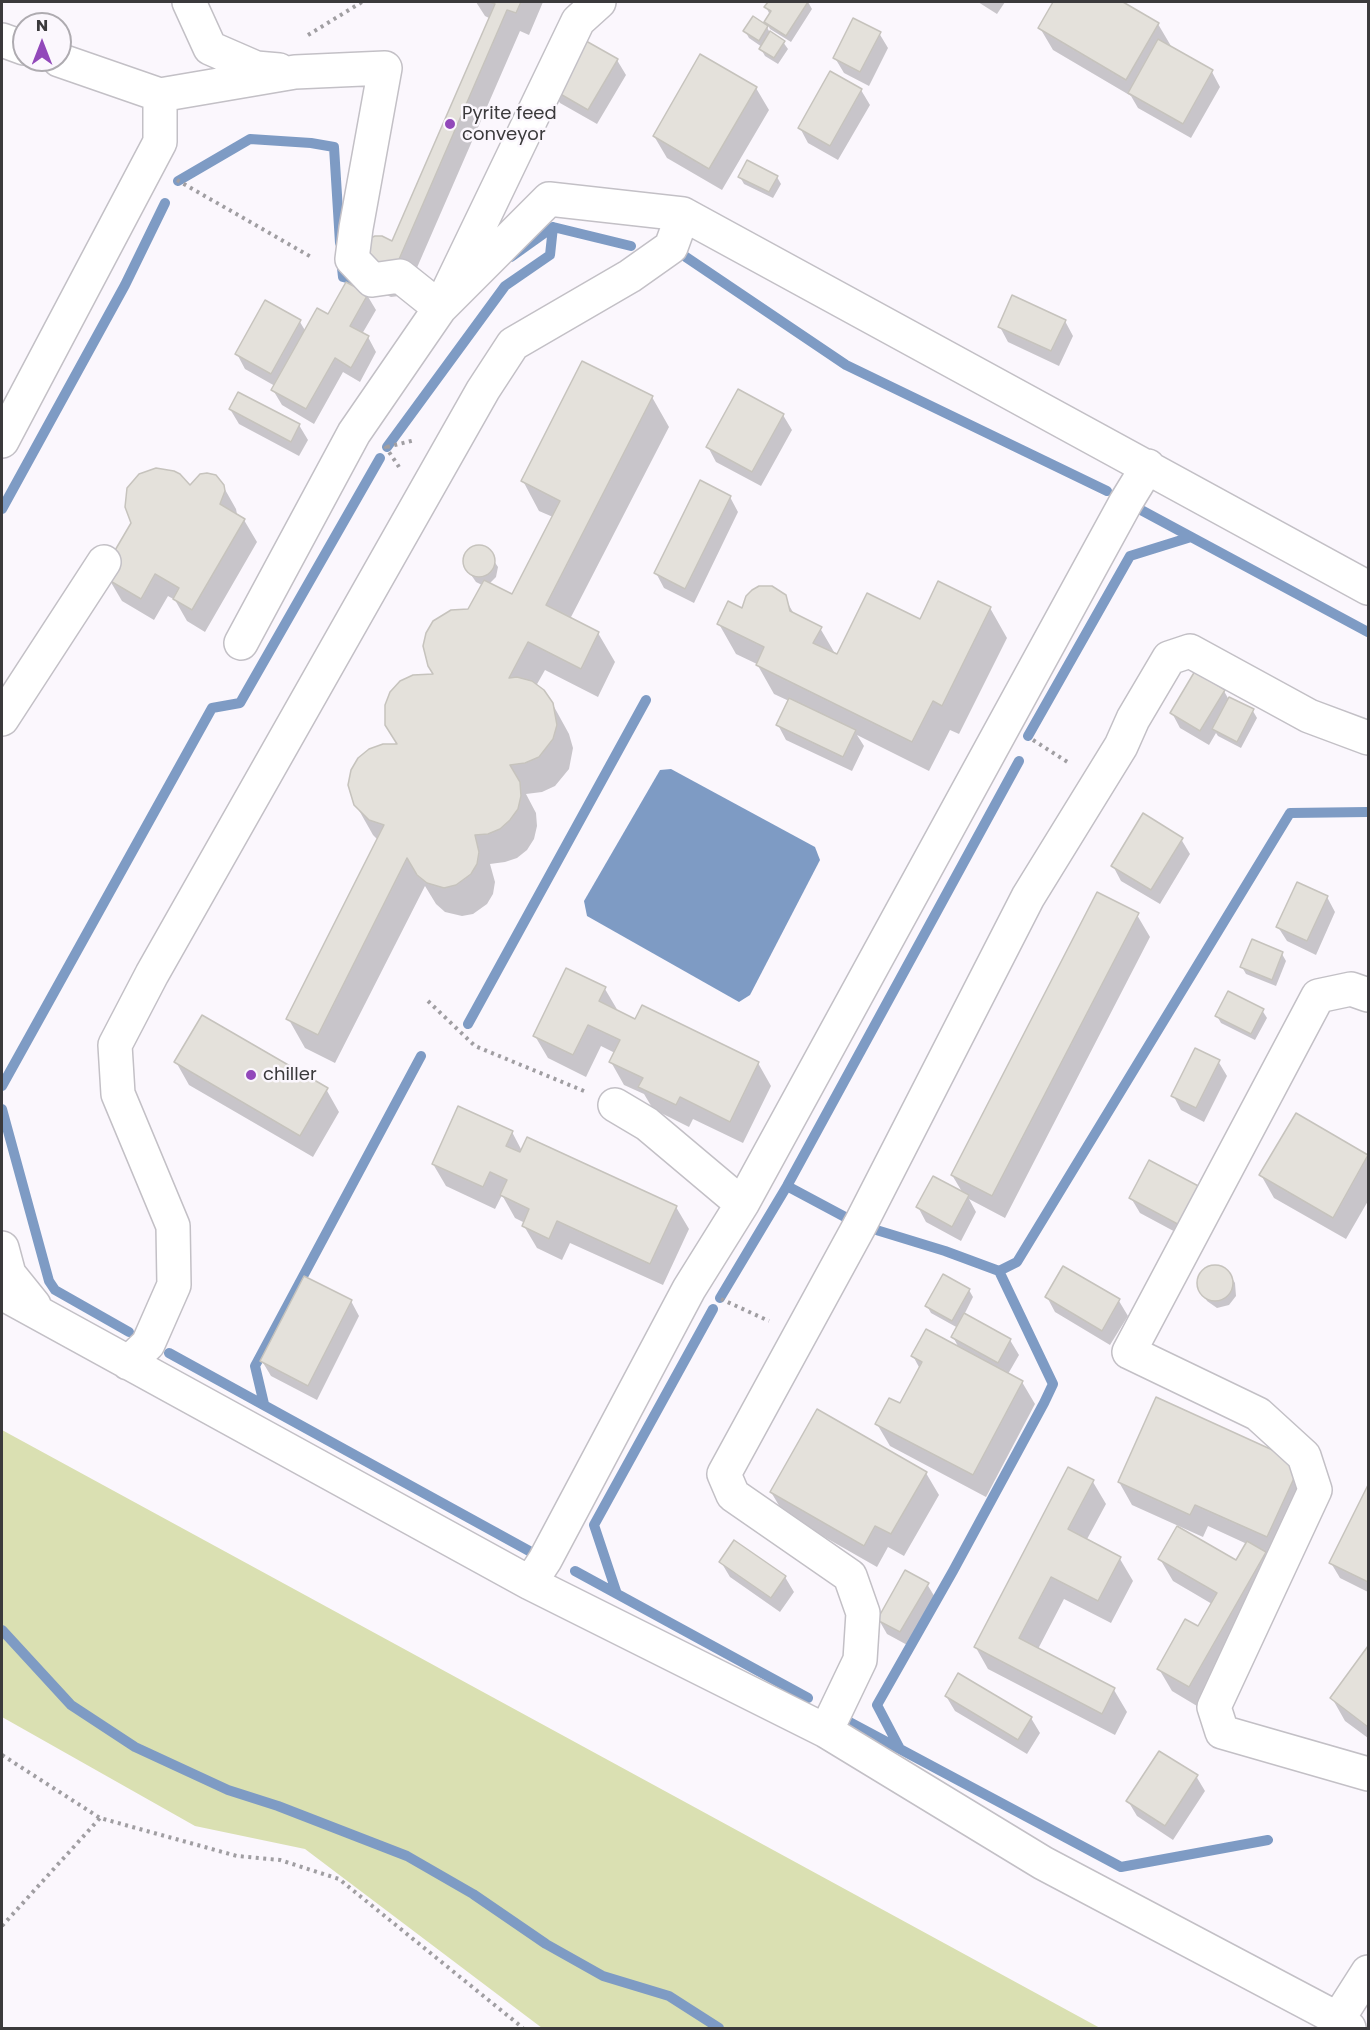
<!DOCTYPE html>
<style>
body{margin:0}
#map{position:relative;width:1370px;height:2030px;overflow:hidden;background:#fbf7fd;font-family:Poppins,sans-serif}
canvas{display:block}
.frame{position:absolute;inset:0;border:3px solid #3b3a3c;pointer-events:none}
.north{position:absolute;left:12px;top:12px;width:60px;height:60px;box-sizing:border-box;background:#fbf7fd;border:2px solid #aeabb0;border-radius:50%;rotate:0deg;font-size:16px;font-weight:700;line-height:24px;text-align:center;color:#3b3a3c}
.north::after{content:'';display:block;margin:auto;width:21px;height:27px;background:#9248ba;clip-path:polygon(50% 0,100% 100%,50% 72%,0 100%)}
</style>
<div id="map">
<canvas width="1370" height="2030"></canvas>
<div class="frame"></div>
<div class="north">N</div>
</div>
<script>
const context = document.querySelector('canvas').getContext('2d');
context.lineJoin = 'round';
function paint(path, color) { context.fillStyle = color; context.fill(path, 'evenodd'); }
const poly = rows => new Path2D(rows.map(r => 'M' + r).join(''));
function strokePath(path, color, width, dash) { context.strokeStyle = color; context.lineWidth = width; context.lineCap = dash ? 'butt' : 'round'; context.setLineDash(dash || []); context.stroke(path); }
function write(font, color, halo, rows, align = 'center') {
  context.font = font + ' Poppins,sans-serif'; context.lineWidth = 5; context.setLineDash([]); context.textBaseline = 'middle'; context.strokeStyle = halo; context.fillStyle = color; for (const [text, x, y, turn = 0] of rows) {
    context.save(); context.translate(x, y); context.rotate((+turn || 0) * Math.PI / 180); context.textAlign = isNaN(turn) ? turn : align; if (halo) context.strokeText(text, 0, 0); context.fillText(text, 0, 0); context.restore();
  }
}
paint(poly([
 [2,1430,1100,2028,542,2028,305,1849,195,1826,2,1717]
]), '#dae0b2');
paint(poly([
 [671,769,815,847,820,860,750,995,739,1002,587,916,584,901,660,770]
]), '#7e9bc4');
paint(poly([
 [476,2,543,2,529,35,520,31,409,286,399,296,391,297,384,294,375,238,388,239,393,243,491,19,485,16],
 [770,2,808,2,812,9,791,42,770,29,766,22,770,15,766,7],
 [978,2,1005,2,997,14],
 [1055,2,1120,2,1158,24,1171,46,1170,48,1212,72,1220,87,1191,138,1138,108,1131,96,1053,50,1040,28],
 [767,27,770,33,783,42,788,49,778,64,765,56,761,49,762,47,749,38,745,31],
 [879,33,888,48,869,86,844,73,835,58],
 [617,60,626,75,597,124,560,103,551,88],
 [756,88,769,110,722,190,667,158,654,136],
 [861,90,870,105,838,160,808,143,800,128],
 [740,177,777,177,781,184,773,198,744,184],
 [367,295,376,310,362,334,368,337,376,352,360,382,343,372,314,424,282,405,273,390,275,386,245,369,237,354,300,322,306,332,329,316],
 [1065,321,1073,336,1059,366,1008,342,1000,327],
 [652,397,669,427,570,619,598,633,615,662,598,697,545,670,536,686,552,703,569,734,573,748,569,769,555,786,542,792,526,794,536,813,537,826,534,839,527,850,517,858,505,862,490,864,495,882,493,894,487,904,473,914,462,916,445,912,436,904,425,886,335,1063,305,1048,288,1018,378,840,373,835,356,805,399,745,482,585,476,582,465,566,466,554,477,547,486,549,498,567,496,577,489,584,513,597,553,517,539,511,523,481],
 [230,409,299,425,308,440,299,456,239,424],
 [783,415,792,430,761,486,716,462,708,447],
 [223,486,236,509,237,514,244,520,257,542,205,632,187,621,175,600,168,596,154,620,122,601,109,579,190,487],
 [730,497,738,512,694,603,664,588,656,573],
 [782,593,794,614,820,628,837,657,921,621,990,608,1007,638,959,734,950,730,929,771,857,735,864,746,852,771,786,740,778,725,789,701,774,694,757,664,736,654,719,624,742,610],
 [1224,691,1229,700,1253,711,1257,718,1241,748,1218,736,1216,733,1209,745,1180,728,1172,713],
 [1181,839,1190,854,1160,904,1121,881,1113,866],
 [1327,897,1335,912,1316,955,1287,941,1278,927],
 [1137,915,1150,937,1005,1218,969,1199,976,1212,961,1241,926,1222,918,1207,964,1195,952,1175],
 [1282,954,1286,961,1276,986,1246,974,1242,967],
 [605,989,618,1011,636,1021,758,1063,771,1086,743,1143,693,1119,689,1127,653,1109,644,1094,624,1085,611,1062,615,1053,601,1046,586,1077,548,1058,535,1036],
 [1262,1010,1267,1018,1255,1040,1221,1023,1217,1016],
 [1218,1061,1227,1076,1204,1122,1181,1110,1173,1095],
 [176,1062,326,1089,339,1112,313,1157,189,1085],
 [1297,1115,1368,1156,1368,1201,1346,1239,1274,1198,1261,1175],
 [512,1132,522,1151,676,1207,689,1229,663,1285,570,1243,562,1260,537,1248,524,1226,525,1223,515,1218,502,1195,495,1209,446,1186,433,1164],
 [1150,1162,1194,1242,1140,1213,1131,1198],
 [1214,1267,1221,1268,1231,1276,1235,1283,1236,1296,1229,1305,1217,1308,1207,1301,1199,1286,1199,1280,1208,1269],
 [969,1290,973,1297,964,1315,1010,1340,1019,1355,1008,1374,1022,1382,1035,1404,986,1497,890,1446,877,1424,901,1406,920,1369,913,1356,959,1348,953,1337,958,1328,931,1313,927,1306],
 [1047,1297,1119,1301,1128,1316,1110,1345,1055,1312],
 [351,1301,359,1316,317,1400,271,1376,262,1361],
 [1157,1399,1312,1487,1280,1559,1264,1552,1278,1575,1202,1709,1172,1691,1159,1669,1199,1628,1212,1604,1173,1581,1160,1559,1236,1562,1247,1544,1208,1526,1203,1537,1132,1505,1119,1482],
 [926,1473,939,1495,904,1556,888,1547,877,1567,784,1514,771,1492],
 [1093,1482,1106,1504,1086,1541,1120,1559,1133,1581,1111,1623,1064,1599,1038,1649,1114,1690,1127,1712,1115,1735,988,1669,975,1646],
 [1368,1488,1368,1592,1340,1578,1331,1563],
 [721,1562,785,1577,794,1592,780,1612,730,1577],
 [927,1584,936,1599,909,1646,887,1634,879,1620],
 [1368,1649,1368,1738,1345,1721,1332,1698],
 [946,1696,1031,1718,1040,1733,1027,1754,955,1711],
 [1196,1776,1205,1791,1173,1840,1137,1816,1128,1801]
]), '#0003');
strokePath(poly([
 [178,181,250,139,311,143,334,147,340,243],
 [674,249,846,365,1107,491],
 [511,257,553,227,631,246],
 [341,259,343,277,362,282],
 [387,447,505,286,550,255,553,227],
 [1128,503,1368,632],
 [2,509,125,285,165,203],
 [1028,736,1130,556,1191,537],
 [468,1024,646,700],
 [2,1086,212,708,240,703,380,458],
 [2,1109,49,1281,55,1290,129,1332],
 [787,1186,860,1225,945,1251,999,1271,1017,1262,1290,813,1368,812],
 [720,1298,787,1186,1019,761],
 [169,1353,542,1558],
 [264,1404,255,1366,421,1056],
 [575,1571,808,1698],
 [617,1594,594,1525,713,1309],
 [2,1630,71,1705,135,1747,228,1790,278,1806,407,1856,473,1894,546,1944,603,1976,669,1996,719,2028],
 [838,1716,1121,1867,1268,1840],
 [899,1747,877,1705,953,1571,1044,1403,1053,1384,999,1271]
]), '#7e9bc4', 10);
const building = poly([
 [489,2,521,2,516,13,507,10,397,264,369,272,368,239,375,236,382,236,392,241,495,4,489,2],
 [768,2,808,2,786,36,764,22,771,11,764,7,768,2],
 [1053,2,1123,2,1159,23,1126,80,1038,28,1053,2],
 [753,16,768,26,759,41,743,31,753,16],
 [853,18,881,32,860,72,833,58,853,18],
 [770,31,785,41,774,58,759,49,770,31],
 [579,37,618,59,588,110,550,88,579,37],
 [1158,39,1213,70,1183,124,1128,93,1158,39],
 [700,54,757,87,709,169,653,136,700,54],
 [830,71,862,89,830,146,798,128,830,71],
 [747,160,778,176,769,192,738,177,747,160],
 [346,282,368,294,350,326,369,336,351,368,335,358,306,409,271,390,317,308,328,314,346,282],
 [1012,295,1066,320,1051,351,998,327,1012,295],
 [265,300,301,320,271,374,235,354,265,300],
 [582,361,653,396,546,605,599,632,581,669,528,642,509,678,517,677,532,681,544,690,553,703,557,725,553,739,539,757,525,763,510,765,520,782,521,796,518,809,510,820,500,829,488,834,475,835,479,852,477,864,471,874,456,885,444,888,427,883,417,875,407,858,318,1035,286,1019,384,825,369,820,354,805,348,785,351,770,358,758,369,749,383,744,397,744,385,725,385,705,390,692,400,681,413,675,433,674,428,666,423,646,426,633,433,621,451,610,468,609,484,580,512,594,560,501,521,481,582,361],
 [738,389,784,414,752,472,706,447,738,389],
 [238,392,300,424,291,442,229,409,238,392],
 [156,468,174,471,180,474,190,485,200,474,207,473,216,475,224,485,225,491,220,504,245,519,192,610,173,599,179,588,155,574,141,599,107,579,107,564,131,523,125,507,127,488,139,474,156,468],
 [700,480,731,496,685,589,654,573,700,480],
 '463 561a16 16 0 1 1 32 0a16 16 0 1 1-32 0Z',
 [938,581,991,607,942,706,933,701,912,742,756,665,764,647,717,624,728,601,742,608,746,596,752,590,759,586,772,586,786,595,790,611,822,627,813,643,837,654,867,593,920,619,938,581],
 [1195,671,1225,690,1200,731,1170,713,1195,671],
 [1229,697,1254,709,1237,742,1212,729,1229,697],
 [789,698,856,730,843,757,776,725,789,698],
 [1143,813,1183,838,1151,890,1111,866,1143,813],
 [1297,882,1328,896,1307,941,1276,927,1297,882],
 [1097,892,1139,913,992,1196,951,1175,1097,892],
 [1252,939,1283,952,1272,980,1240,967,1252,939],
 [566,968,606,987,599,1001,635,1019,642,1005,759,1062,730,1122,680,1097,676,1105,638,1087,643,1078,609,1062,620,1040,588,1025,573,1055,533,1036,566,968],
 [1228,991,1264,1009,1251,1034,1215,1016,1228,991],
 [202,1015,328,1088,300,1136,174,1062,202,1015],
 [1195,1048,1220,1060,1196,1108,1171,1096,1195,1048],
 [458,1106,513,1131,506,1146,520,1152,527,1137,677,1206,650,1264,557,1221,549,1239,522,1226,529,1209,500,1195,507,1180,490,1172,483,1187,432,1164,458,1106],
 [1296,1113,1368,1155,1333,1218,1259,1175,1296,1113],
 [1149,1160,1206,1190,1185,1228,1129,1198,1149,1160],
 [933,1176,969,1195,952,1227,916,1207,933,1176],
 '1197 1283a18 18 0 1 1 36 0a18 18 0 1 1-36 0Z',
 [1063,1266,1120,1299,1102,1331,1045,1297,1063,1266],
 [943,1274,970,1289,952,1321,925,1306,943,1274],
 [304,1276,352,1300,308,1386,260,1361,304,1276],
 [964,1313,1011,1339,998,1363,951,1337,964,1313],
 [926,1329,1023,1381,973,1475,875,1424,889,1398,900,1403,922,1362,911,1356,926,1329],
 [1156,1397,1301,1463,1267,1537,1195,1505,1190,1515,1118,1482,1156,1397],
 [817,1409,927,1472,891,1534,875,1526,864,1546,770,1492,817,1409],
 [1068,1467,1094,1480,1068,1529,1121,1557,1098,1601,1051,1577,1019,1638,1115,1688,1102,1714,974,1647,1068,1467],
 [1368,1485,1368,1582,1329,1563,1368,1485],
 [1177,1526,1236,1560,1247,1541,1266,1552,1189,1687,1157,1669,1185,1619,1198,1626,1217,1593,1158,1559,1177,1526],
 [734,1540,786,1576,771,1598,719,1562,734,1540],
 [905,1570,929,1583,900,1632,877,1620,905,1570],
 [1368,1646,1368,1727,1330,1698,1368,1646],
 [958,1673,1032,1717,1018,1740,945,1696,958,1673],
 [1159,1751,1198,1775,1165,1826,1126,1801,1159,1751]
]);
paint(building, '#e4e1db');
strokePath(building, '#c6c3bd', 1.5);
const minor = poly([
 [189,2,210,48,256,68,279,70],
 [2,40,24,48],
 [160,95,295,72,385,68,356,228,352,259,372,280,400,276,440,308,549,199,683,214,1368,588],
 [2,441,160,142,160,95,59,60],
 [241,643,354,433,440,308,578,21,599,2],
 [2,719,104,562],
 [1368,995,1351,989,1318,996,1129,1352,1258,1414,1304,1456,1315,1490,1214,1707,1222,1732,1368,1774],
 [742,1204,1126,502,1148,466],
 [2,1248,9,1274,34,1305],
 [2,1293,530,1583,826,1731,1043,1863,1338,2019,1349,2028],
 [128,1363,148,1344,174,1285,173,1226,118,1094,115,1045,152,974,483,390,513,344,630,276,671,247,683,214],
 [530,1583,545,1560,689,1289,742,1204,647,1124,615,1105],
 [826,1731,860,1660,863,1613,850,1576,733,1495,724,1474,860,1225,1028,897,1121,746,1133,719,1169,658,1190,651,1309,716,1368,738],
 [1338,2019,1368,1972]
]);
strokePath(minor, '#c3c0c6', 36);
strokePath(poly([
 [308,35,362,2],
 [177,180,313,258],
 [385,446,399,467],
 [387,447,415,440],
 [1033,740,1069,763],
 [428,1001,475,1046,584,1091],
 [721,1299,769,1321],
 [2,1755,100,1818,237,1856,280,1860,339,1879,523,2028],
 [2,1926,100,1818]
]), '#a09ea2', 4, [3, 4.5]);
strokePath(minor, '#fff', 33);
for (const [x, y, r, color] of [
 [450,124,6,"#9248ba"],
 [251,1075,6,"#9248ba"]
]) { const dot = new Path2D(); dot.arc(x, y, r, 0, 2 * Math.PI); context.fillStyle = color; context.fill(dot); strokePath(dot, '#fbf7fd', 2); }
write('18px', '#3b3a3c', '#fbf7fd', [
 ["Pyrite feed",462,114],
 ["conveyor",462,135],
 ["chiller",263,1075]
], 'left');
</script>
